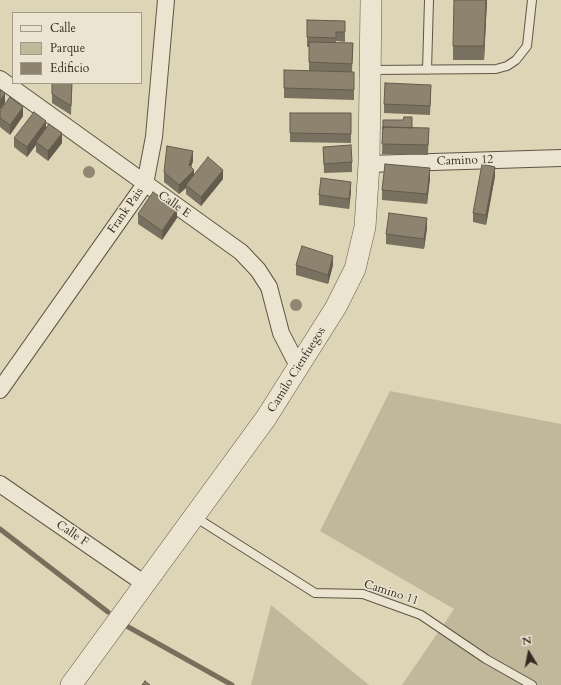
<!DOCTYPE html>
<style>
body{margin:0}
#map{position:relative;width:561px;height:685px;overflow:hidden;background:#ded5b6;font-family:Cardo,serif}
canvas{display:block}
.legend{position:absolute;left:12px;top:12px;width:130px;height:72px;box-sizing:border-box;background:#eae4d0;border:1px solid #a29a89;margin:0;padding:5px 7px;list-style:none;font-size:12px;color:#352a1f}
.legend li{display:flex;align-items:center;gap:8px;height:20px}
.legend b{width:20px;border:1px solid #a29a89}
.north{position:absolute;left:509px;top:633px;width:40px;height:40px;-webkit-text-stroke:3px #eae4d0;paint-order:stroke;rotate:350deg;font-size:11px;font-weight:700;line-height:16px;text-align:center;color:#352a1f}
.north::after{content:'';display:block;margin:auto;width:14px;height:18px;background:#352a1f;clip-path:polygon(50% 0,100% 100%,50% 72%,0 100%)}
</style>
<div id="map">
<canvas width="561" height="685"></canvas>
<ul class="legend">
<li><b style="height:5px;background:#eae4d0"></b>Calle</li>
<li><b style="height:11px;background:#c1b89c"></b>Parque</li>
<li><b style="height:11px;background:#8d836e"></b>Edificio</li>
</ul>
<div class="north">N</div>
</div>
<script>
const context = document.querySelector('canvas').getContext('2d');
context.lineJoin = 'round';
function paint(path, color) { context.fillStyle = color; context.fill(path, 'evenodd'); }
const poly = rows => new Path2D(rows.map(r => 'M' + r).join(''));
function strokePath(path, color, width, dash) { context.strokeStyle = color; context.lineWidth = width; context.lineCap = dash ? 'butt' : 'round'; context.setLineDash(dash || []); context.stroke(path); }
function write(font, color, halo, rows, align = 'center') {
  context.font = font + ' Cardo,serif'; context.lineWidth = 3; context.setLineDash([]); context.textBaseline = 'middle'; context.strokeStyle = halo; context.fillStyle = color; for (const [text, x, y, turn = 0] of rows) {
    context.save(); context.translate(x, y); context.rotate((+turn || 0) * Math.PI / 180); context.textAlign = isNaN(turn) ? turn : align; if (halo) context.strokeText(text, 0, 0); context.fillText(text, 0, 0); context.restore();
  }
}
paint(poly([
 [390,391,561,424,561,685,402,685,454,609,320,531],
 [271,605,369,685,251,685]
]), '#c1b89c');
strokePath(poly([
 [0,529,108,612],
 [123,624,232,685]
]), '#786e5b', 5);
const service = poly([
 [371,70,496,69,507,66,516,60,527,46,532,0],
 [427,70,429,0],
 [195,517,315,593,363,594,421,615,486,659,532,685]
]);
const minor = poly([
 [0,79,241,252,258,270,269,287,281,333,299,368],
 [369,164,561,158],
 [0,390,145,184,154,137,166,0],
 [0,484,145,584]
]);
const tertiary = poly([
 [71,685,266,418,336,307,355,269,365,227,369,164,371,0]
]);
strokePath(service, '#5f5545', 10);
strokePath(minor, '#5f5545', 18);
strokePath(tertiary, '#5f5545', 22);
strokePath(service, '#eae4d0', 8);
strokePath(minor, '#eae4d0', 16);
strokePath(tertiary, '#eae4d0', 21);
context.fillStyle = '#908671';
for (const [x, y] of [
 [89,172],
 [296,305]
]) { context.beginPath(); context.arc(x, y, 6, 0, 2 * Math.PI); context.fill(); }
paint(poly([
 [487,0,484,60,453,60,453,46],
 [307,20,345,21,345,42,336,41,336,43,353,43,352,72,354,72,354,100,284,98,284,70,309,71,309,47,307,47],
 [52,83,72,83,71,115,52,103],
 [431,94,430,115,384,113,384,104],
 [0,111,23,116,10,135,0,127],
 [290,113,351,113,351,143,290,142],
 [383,120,412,128,429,128,428,155,382,154],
 [46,128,62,143,48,161,36,152,36,145,27,157,14,147,14,138],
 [323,147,352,162,352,172,324,173],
 [193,161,191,167,194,174,223,179,201,206,186,194,186,188,179,194,164,182,164,172],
 [495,176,486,225,473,222,473,213],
 [430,178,427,204,382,200,382,190],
 [351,191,349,209,319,205,319,195],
 [138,214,177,218,162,240,138,224],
 [427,228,424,249,386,244,386,234],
 [296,265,333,265,328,284,296,275]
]), '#79715f');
paint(poly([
 [486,0,487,0,484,60,484,46],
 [5,93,5,103,0,110,0,101],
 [23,107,23,116,10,135,10,125],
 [46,121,46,131,36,142,36,145,27,157,27,147],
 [62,133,62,143,48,161,48,151],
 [193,151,193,161,189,174,189,165],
 [495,167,495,176,486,225,486,215],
 [430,168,430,178,427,204,427,194],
 [194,170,194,180,186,185,186,188,179,194,179,185],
 [223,170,223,179,201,206,201,197],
 [351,182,351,191,349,209,349,199],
 [177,209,177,218,162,240,162,231],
 [427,218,427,228,424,249,424,239],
 [333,256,333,265,328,284,328,275]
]), '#635c4d');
const building = poly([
 [454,0,486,0,484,46,453,46,454,0],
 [307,20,345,21,345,32,336,32,336,38,307,37,307,20],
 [309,42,353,43,352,64,309,62,309,42],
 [284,70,354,72,354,90,284,88,284,70],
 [52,83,72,83,71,106,52,94,52,83],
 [385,83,431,85,430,106,384,104,385,83],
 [0,90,5,93,0,101,0,90],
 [10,97,23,107,10,125,0,118,0,111,10,97],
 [34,112,46,121,27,147,14,138,34,112],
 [290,113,351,113,351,134,290,133,290,113],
 [404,117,412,117,412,128,383,127,383,129,383,120,403,120,404,117],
 [49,124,62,133,48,151,36,142,49,124],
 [383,127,429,128,428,145,382,144,383,127],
 [351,145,352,162,324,164,323,147,351,145],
 [167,146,193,151,189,165,194,170,179,185,164,172,167,146],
 [208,157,223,170,201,197,186,185,208,157],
 [385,164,430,168,427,194,382,190,385,164],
 [482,164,495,167,486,215,473,213,482,164],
 [321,178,351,182,349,199,319,195,321,178],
 [153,192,177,209,162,231,138,214,153,192],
 [389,213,427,218,424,239,386,234,389,213],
 [302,246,333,256,328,275,296,265,302,246],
 [145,681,150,685,142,685,145,681]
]);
paint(building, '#8d836e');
strokePath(building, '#635c4d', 1);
write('12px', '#352a1f', '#eae4d0', [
 ["Camino 12",465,161,-2],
 ["Calle E",174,205,35],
 ["Frank Pais",126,211,-55],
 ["Camilo Cienfuegos",297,370,-58],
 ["Calle F",72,534,34],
 ["Camino 11",391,593,18]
]);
</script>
